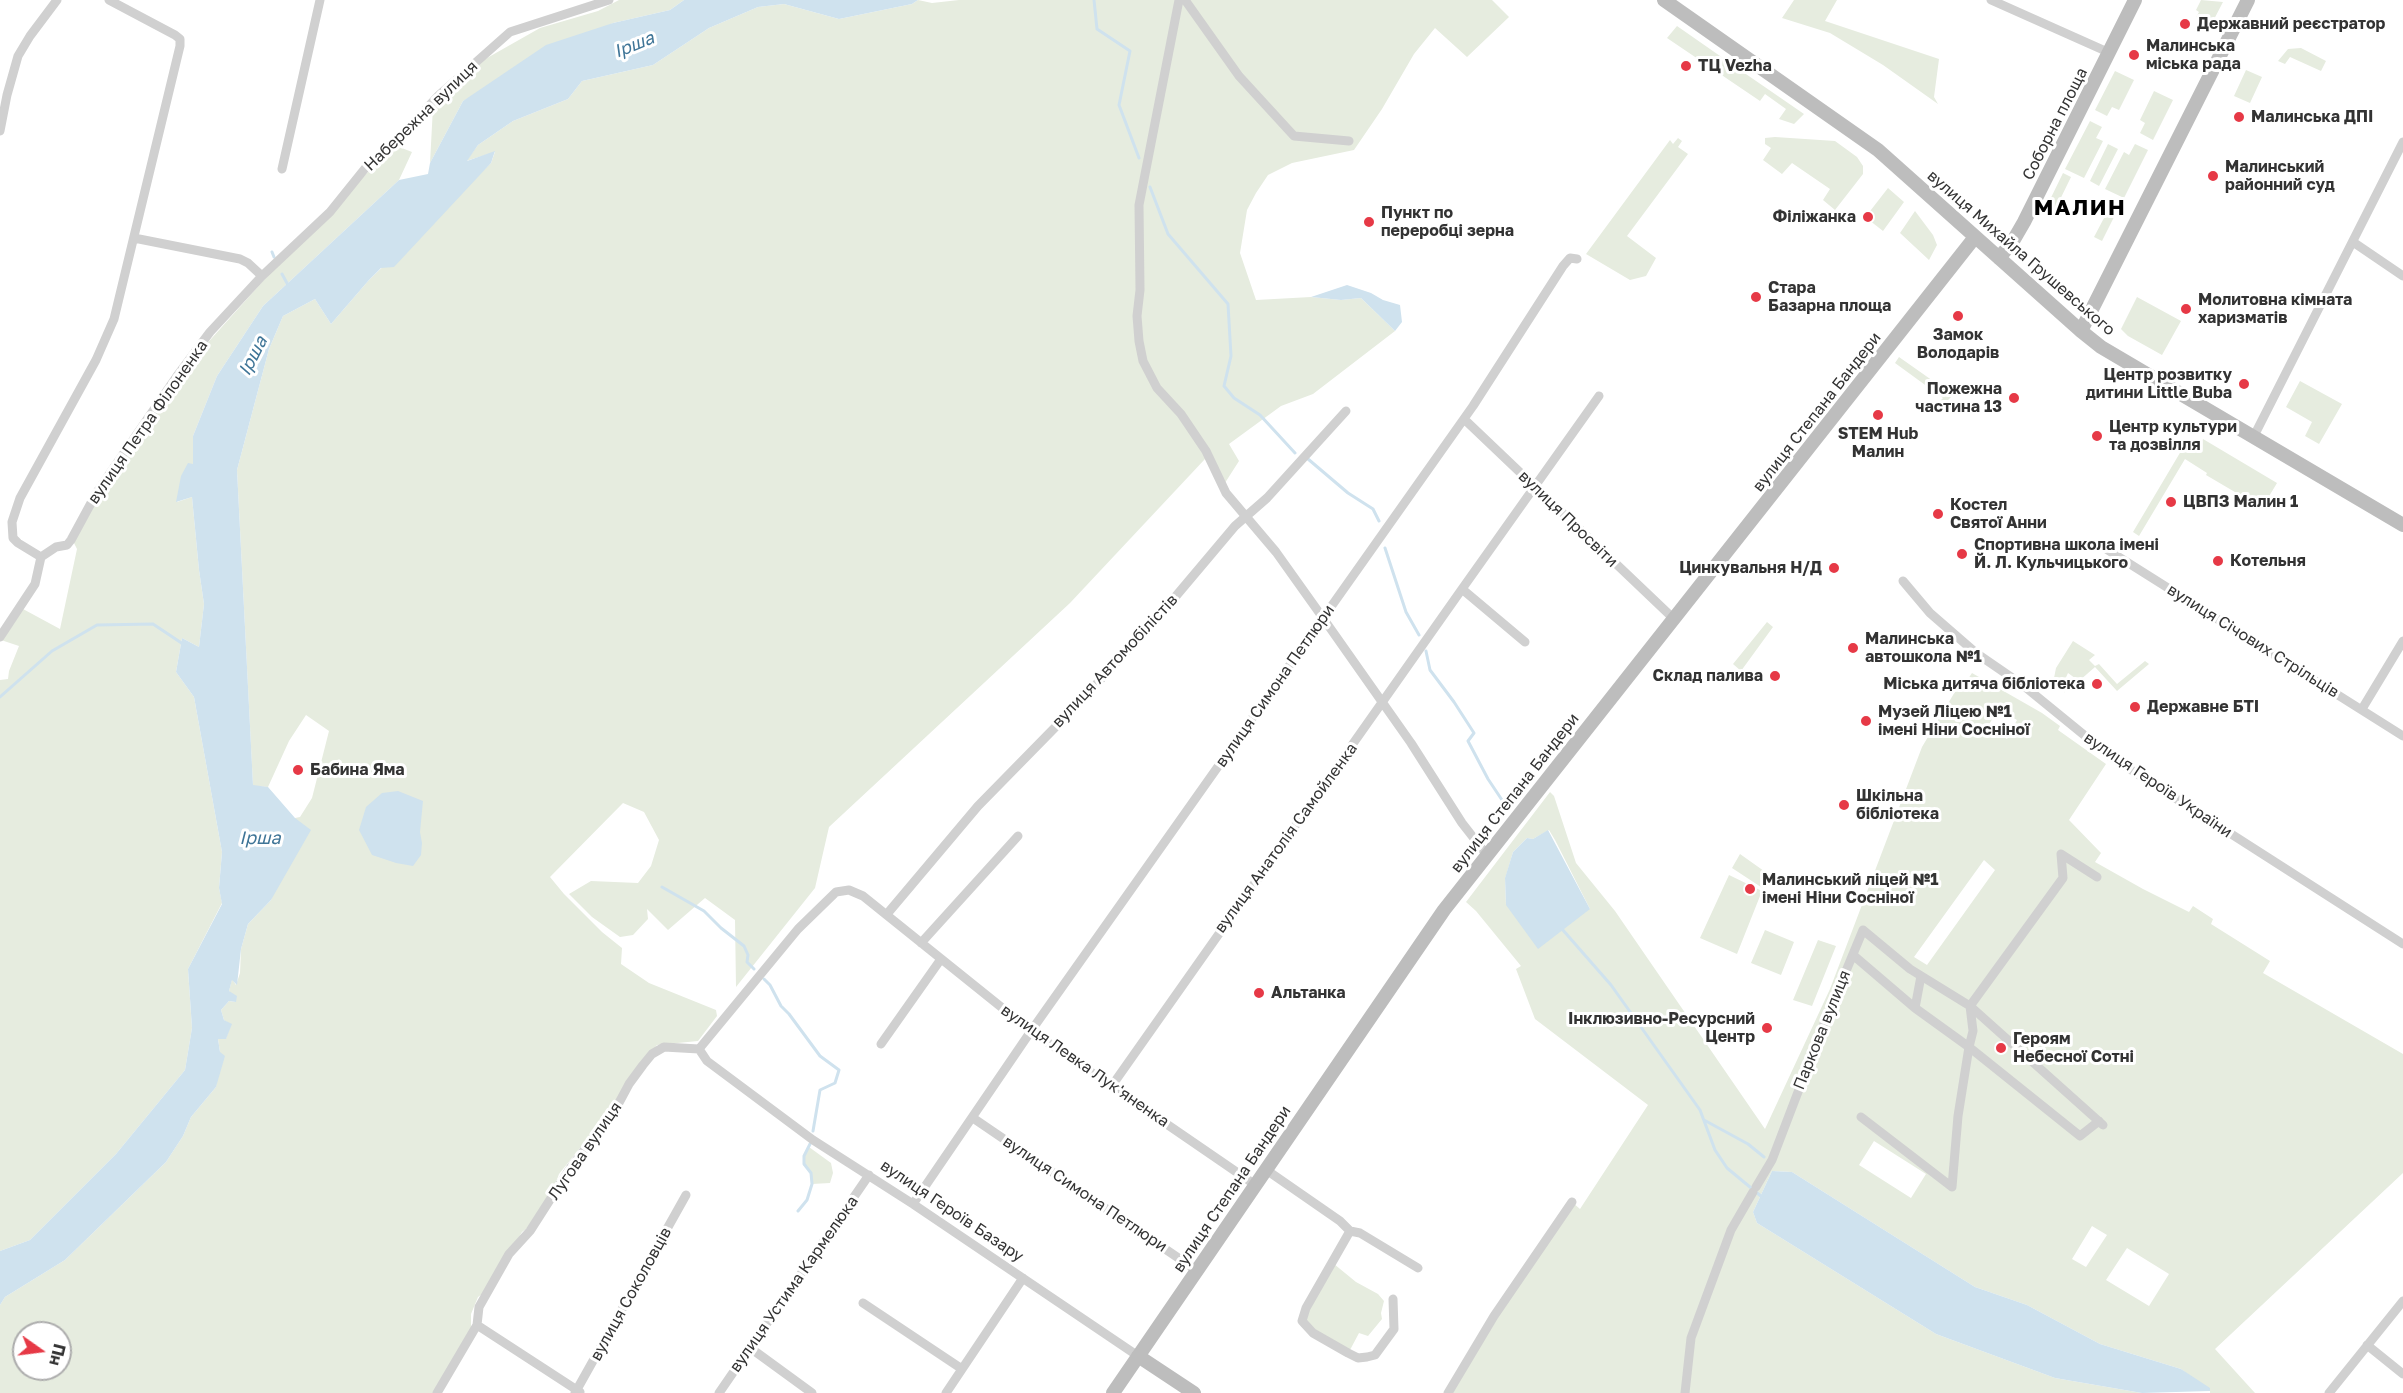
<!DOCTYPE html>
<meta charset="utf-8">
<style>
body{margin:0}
#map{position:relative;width:2403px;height:1393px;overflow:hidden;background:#fff;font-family:"Golos Text",sans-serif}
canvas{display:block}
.north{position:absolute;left:12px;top:1321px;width:60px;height:60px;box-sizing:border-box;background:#fff;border:2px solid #adadad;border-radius:50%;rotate:104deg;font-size:16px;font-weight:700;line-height:24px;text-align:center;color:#333}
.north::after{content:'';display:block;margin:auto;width:21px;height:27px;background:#e63946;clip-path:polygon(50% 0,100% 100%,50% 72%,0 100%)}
</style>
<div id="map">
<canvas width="2403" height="1393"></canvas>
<div class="north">Пн</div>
</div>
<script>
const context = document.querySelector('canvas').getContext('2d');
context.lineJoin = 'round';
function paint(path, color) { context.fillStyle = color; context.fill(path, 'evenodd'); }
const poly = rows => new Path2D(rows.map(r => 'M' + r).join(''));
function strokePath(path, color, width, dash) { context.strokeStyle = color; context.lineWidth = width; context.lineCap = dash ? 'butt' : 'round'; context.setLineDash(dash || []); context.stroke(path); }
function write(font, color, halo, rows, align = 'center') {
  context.font = font + ' "Golos Text",sans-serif'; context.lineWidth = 6; context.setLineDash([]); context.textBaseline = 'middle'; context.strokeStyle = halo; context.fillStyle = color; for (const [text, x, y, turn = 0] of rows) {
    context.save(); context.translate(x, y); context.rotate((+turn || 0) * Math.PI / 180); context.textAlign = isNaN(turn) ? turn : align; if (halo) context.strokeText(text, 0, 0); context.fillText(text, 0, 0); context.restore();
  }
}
paint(poly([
 [619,0,684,0,670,10,613,23,463,101,430,163,433,107,480,62,540,28,598,11],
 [918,0,932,3,959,0,1492,0,1509,17,1467,57,1435,28,1414,54,1382,109,1354,150,1292,163,1268,175,1256,193,1247,210,1240,253,1256,300,1311,297,1341,300,1361,298,1395,331,1313,394,1281,406,1229,444,1239,461,1223,486,1205,459,1070,603,829,827,815,888,736,987,735,920,705,898,668,930,647,909,648,919,633,935,620,937,592,917,569,894,591,881,638,883,651,866,659,840,644,812,623,803,550,877,564,894,602,932,622,948,621,964,649,983,716,1010,717,1016,698,1041,657,1045,625,1084,613,1107,559,1174,549,1201,530,1226,522,1232,485,1292,478,1297,471,1314,471,1333,435,1393,0,1393,0,1305,5,1297,65,1260,166,1162,183,1136,191,1117,216,1087,220,1052,218,1039,226,1038,231,1025,224,1020,221,1010,229,1001,236,1002,229,991,232,979,236,985,240,973,241,949,248,924,271,900,295,818,300,817,312,798,329,731,306,715,289,741,268,787,253,786,237,470,269,349,283,316,315,299,331,324,369,280,491,163,495,152,466,161,478,145,513,121,568,99,582,81,653,65,709,28,758,7,784,4,839,19,912,4],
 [24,1333,60,1333,60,1369,24,1369],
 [1794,0,1837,0,1825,21,1939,59,1934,97,1938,104,1883,65,1830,33,1782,18],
 [2201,0,2223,2,2210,27,2199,22,2200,19,2196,17,2199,12,2196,10],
 [1677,26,1743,72,1804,114,1794,124,1779,119,1786,109,1765,94,1760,101,1667,38],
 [2301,48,2326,61,2321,71,2290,57,2285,64,2278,61,2288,49],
 [2246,70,2262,77,2250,103,2234,96],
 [2115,71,2134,80,2119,110,2112,107,2107,116,2095,110],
 [2154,91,2173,100,2153,140,2140,133,2145,123,2140,120],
 [2090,121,2102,127,2096,138,2103,141,2084,178,2065,169],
 [1775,137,1835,141,1857,157,1863,166,1863,174,1835,210,1823,200,1830,189,1792,163,1782,174,1763,160,1771,148,1765,144,1765,138],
 [1678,138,1682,141,1678,147,1688,154,1627,236,1656,258,1646,276,1630,280,1586,254,1670,140,1673,144],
 [2108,144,2118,149,2099,186,2090,181],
 [2135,144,2148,150,2124,198,2105,189,2124,152,2129,155],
 [394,145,412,152,399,180,263,306,217,376,193,436,193,464,177,502,192,497,199,570,204,604,199,647,182,638,176,672,194,697,222,852,219,888,222,903,188,969,192,1028,185,1070,116,1154,30,1240,0,1251,0,680,8,679,9,671,19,646,1,640,23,609,60,629,77,549,71,537,194,358,264,280],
 [2063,173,2071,177,2052,216,2044,212],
 [1888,188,1904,202,1883,231,1869,220,1871,218,1867,215],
 [2114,199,2121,203,2102,241,2094,237],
 [1915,211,1933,235,1937,245,1929,260,1900,233],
 [2137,297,2181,321,2162,355,2128,336,2121,329],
 [1899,357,1953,395,1940,408,1936,405,1943,398,1895,363],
 [2300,381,2342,404,2319,444,2305,436,2312,422,2286,407],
 [2203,439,2277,483,2262,508,2206,475,2207,473,2185,459,2139,536,2133,532,2184,446,2195,453],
 [1767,622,1773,627,1741,671,1733,664],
 [2073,641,2095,655,2089,660,2095,666,2099,664,2117,684,2145,661,2149,664,2117,691,2095,667,2079,681,2068,673,2062,686,2065,693,2054,678,2056,668],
 [1972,673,2042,713,2060,726,2058,730,2106,764,2069,820,2101,853,2095,862,2143,889,2189,912,2193,906,2213,919,2211,924,2270,961,2263,973,2403,1054,2403,1173,2215,1349,2255,1393,2210,1393,2210,1391,2181,1369,2100,1344,2027,1305,1975,1287,1792,1172,1772,1171,1753,1212,1757,1223,1936,1334,2055,1378,2142,1393,1448,1393,1572,1202,1580,1209,1648,1105,1535,1019,1516,969,1521,966,1476,911,1466,902,1550,792,1554,796,1576,863,1615,911,1765,1129,1830,989,1922,747,1962,680,1966,682],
 [1998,709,2017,720,2007,739,1987,728],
 [1549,830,1555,840,1590,909,1506,905,1505,879,1513,852,1527,838,1533,839],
 [1984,860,1995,870,1927,965,1914,957],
 [1874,1141,1926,1174,1911,1198,1859,1165],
 [2092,1226,2107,1235,2086,1267,2072,1259],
 [2127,1248,2169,1274,2149,1306,2106,1280],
 [1740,854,1771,876,1764,889,1732,868],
 [1729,875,1762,891,1737,954,1700,938],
 [1765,930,1794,942,1781,975,1751,963],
 [1818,940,1836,946,1812,1006,1793,1000],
 [809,1147,831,1163,833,1173,830,1183,812,1184,811,1173,804,1164,804,1156],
 [1334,1264,1356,1282,1378,1294,1384,1301,1381,1313,1382,1319,1368,1336,1359,1333,1350,1350,1320,1333,1308,1325,1306,1319,1307,1313]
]), '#e6ecdf');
paint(poly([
 [684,0,918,0,912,4,839,19,784,4,758,7,709,28,653,65,582,81,568,99,513,121,478,145,467,161,495,151,491,163,394,267,381,268,369,280,331,324,315,299,283,316,269,349,237,470,253,785,268,787,295,818,311,830,271,900,248,924,241,949,237,985,232,980,229,991,237,996,236,1002,229,1001,221,1010,224,1020,232,1024,226,1039,218,1039,220,1052,225,1056,216,1087,191,1117,183,1136,166,1162,65,1260,5,1297,0,1305,0,1251,30,1240,116,1154,185,1070,192,1028,188,969,222,904,219,888,222,852,194,697,176,672,182,638,199,647,204,604,199,570,192,497,176,502,181,476,188,463,193,464,193,436,217,376,263,306,399,180,428,174,430,163,463,101,546,45,613,23,670,10],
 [1347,285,1371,293,1383,300,1400,305,1402,322,1395,331,1361,298,1341,300,1311,297],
 [398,791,423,801,420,832,422,843,421,855,413,866,396,863,372,855,359,830,366,807,382,793],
 [1548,830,1590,909,1538,949,1506,905,1505,878,1513,852,1527,838,1533,839],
 [1772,1171,1792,1172,1975,1287,2027,1305,2100,1344,2181,1369,2210,1388,2210,1391,2142,1393,2055,1378,1936,1334,1757,1223,1753,1212]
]), '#cfe2ee');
strokePath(poly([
 [1094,0,1097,29,1130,51,1119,105,1139,158],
 [1150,187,1168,234,1228,304,1231,356,1224,386,1234,398,1260,415,1295,453],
 [272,252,274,257],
 [282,274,288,285],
 [1308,459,1348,493,1373,509,1379,521],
 [1385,548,1406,612,1419,635],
 [1426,651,1430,670,1454,702,1474,733,1468,741,1488,779,1508,809],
 [0,697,52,651,97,625,153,624,183,644],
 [662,887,704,911,721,928,744,946,748,955,747,962,754,969],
 [1562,929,1611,985,1700,1110,1715,1150,1727,1168,1762,1197],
 [764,979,770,985,781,1006,789,1014,820,1056,839,1070,835,1083,820,1090,813,1131],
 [1704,1120,1748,1144,1764,1157],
 [798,1211,807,1200,812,1184,811,1173,804,1164,804,1156,810,1144]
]), '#cfe2ee', 3);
strokePath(poly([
 [1179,0,1139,205,1140,290,1137,316,1139,341,1143,361,1157,388,1181,414,1206,451,1226,493,1276,552,1323,618,1411,743,1462,823,1487,855],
 [1185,0,1239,76,1294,136,1349,141],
 [1991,0,2110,53],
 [0,131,7,95,18,56,30,36,57,0],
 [282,169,320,0],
 [2353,242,2403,276],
 [262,276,330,212,367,166,398,139,439,95,510,32,609,0],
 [1464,419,1674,619],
 [2254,436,2403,142],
 [2103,547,2403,736],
 [41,557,18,543,13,538,12,522,20,498,96,360,114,319,180,46,180,39,175,35,109,0],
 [41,557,56,547,67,545,71,540,97,492,177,376,210,332,262,276,248,263,240,259,134,238],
 [1903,581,1930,613,1976,653,2024,686,2111,757,2403,944],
 [0,637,35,584,41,557],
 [1525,642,1462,589,1599,396],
 [2362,709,2403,641],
 [2061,854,2063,878,1970,1006,1973,1031,1969,1047,2080,1136,2099,1121],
 [2061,854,2097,877],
 [887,914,978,806,1078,704,1160,615,1235,526,1267,498,1346,411],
 [921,943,1018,836],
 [1853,955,1915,1008,1969,1047,1958,1116,1952,1187],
 [1915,1008,1921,976],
 [881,1044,941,959],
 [699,1049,707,1061,813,1140,913,1204,1138,1356],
 [1111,1087,1462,589],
 [1861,1117,1952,1187],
 [973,1118,1196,1270],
 [1265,1169,1340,1221,1350,1231],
 [1756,1187,1772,1160,1824,1024,1863,930,1910,969,1970,1006,2103,1125],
 [913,1204,1031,1031,1473,406,1563,266,1570,258,1577,259],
 [1393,1299,1394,1329,1375,1355,1367,1357,1358,1358,1348,1353,1313,1333,1302,1321,1306,1308,1350,1231,1360,1233,1418,1268],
 [863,1303,962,1369],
 [477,1325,580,1392],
 [2367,1345,2403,1374],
 [749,1347,812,1393],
 [437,1393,477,1325,479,1307,509,1254,530,1231,571,1167,614,1112,629,1084,643,1065,652,1054,664,1047,699,1049,798,929,836,892,849,890,863,896,1031,1031,1254,1184],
 [575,1393,686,1195],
 [719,1393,869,1175],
 [946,1393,1023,1278],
 [1448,1393,1494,1316,1572,1202],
 [1685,1393,1691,1338,1731,1230,1753,1192],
 [2329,1393,2403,1301]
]), '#d0d0d0', 9);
strokePath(poly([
 [1664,0,1878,150,2081,331,2101,347,2403,525],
 [1999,258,2013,241,2024,222,2135,0],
 [2081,331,2248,0],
 [1138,1356,1194,1393],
 [1113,1393,1444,910,1975,237]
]), '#bdbdbd', 14);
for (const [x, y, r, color] of [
 [2185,24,6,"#e63946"],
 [2134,55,6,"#e63946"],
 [1686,66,6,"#e63946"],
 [2239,117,6,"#e63946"],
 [2213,176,6,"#e63946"],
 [1868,217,6,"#e63946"],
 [1369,222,6,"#e63946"],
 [1756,297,6,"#e63946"],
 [2186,309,6,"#e63946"],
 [1958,316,6,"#e63946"],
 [2244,384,6,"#e63946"],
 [2014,398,6,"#e63946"],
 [1878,415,6,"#e63946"],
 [2097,436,6,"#e63946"],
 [2171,502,6,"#e63946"],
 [1938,514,6,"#e63946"],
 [1962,554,6,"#e63946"],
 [2218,561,6,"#e63946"],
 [1834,568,6,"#e63946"],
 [1853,648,6,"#e63946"],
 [1775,676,6,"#e63946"],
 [2097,684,6,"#e63946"],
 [2135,707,6,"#e63946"],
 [1866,721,6,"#e63946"],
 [298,770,6,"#e63946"],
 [1844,805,6,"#e63946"],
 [1750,889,6,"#e63946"],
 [1259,993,6,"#e63946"],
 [1767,1028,6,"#e63946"],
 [2001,1048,6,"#e63946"]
]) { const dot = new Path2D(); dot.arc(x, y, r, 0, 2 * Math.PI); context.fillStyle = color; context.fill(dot); strokePath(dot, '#fff', 2); }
write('bold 16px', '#333', '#fff', [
 ["Державний реєстратор",2197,24],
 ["Малинська",2146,46],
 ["міська рада",2146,64],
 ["ТЦ Vezha",1698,66],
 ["Малинська ДПІ",2251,117],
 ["Малинський",2225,167],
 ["районний суд",2225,185],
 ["Пункт по",1381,213],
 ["переробці зерна",1381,231],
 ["Філіжанка",1856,217,"right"],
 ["Стара",1768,288],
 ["Базарна площа",1768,306],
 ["Молитовна кімната",2198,300],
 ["харизматів",2198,318],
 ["Замок",1958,335,"center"],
 ["Володарів",1958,353,"center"],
 ["Центр розвитку",2232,375,"right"],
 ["дитини Little Buba",2232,393,"right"],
 ["Пожежна",2002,389,"right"],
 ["частина 13",2002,407,"right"],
 ["Центр культури",2109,427],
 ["та дозвілля",2109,445],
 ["STEM Hub",1878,434,"center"],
 ["Малин",1878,452,"center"],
 ["ЦВПЗ Малин 1",2183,502],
 ["Костел",1950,505],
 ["Святої Анни",1950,523],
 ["Спортивна школа імені",1974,545],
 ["Й. Л. Кульчицького",1974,563],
 ["Котельня",2230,561],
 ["Цинкувальня Н/Д",1822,568,"right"],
 ["Малинська",1865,639],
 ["автошкола №1",1865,657],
 ["Склад палива",1763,676,"right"],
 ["Міська дитяча бібліотека",2085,684,"right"],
 ["Державне БТІ",2147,707],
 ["Музей Ліцею №1",1878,712],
 ["імені Ніни Сосніної",1878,730],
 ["Бабина Яма",310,770],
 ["Шкільна",1856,796],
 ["бібліотека",1856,814],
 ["Малинський ліцей №1",1762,880],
 ["імені Ніни Сосніної",1762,898],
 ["Альтанка",1271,993],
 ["Інклюзивно-Ресурсний",1755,1019,"right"],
 ["Центр",1755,1037,"right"],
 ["Героям",2013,1039],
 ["Небесної Сотні",2013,1057]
], 'left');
write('16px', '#333', '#fff', [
 ["Набережна вулиця",421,116,-44],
 ["Соборна площа",2055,124,-63],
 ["вулиця Михайла Грушевського",2021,253,41],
 ["вулиця Степана Бандери",1817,412,-52],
 ["вулиця Петра Філоненка",148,422,-55],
 ["вулиця Просвіти",1568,519,44],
 ["вулиця Січових Стрільців",2253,641,32],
 ["вулиця Автомобілістів",1115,661,-47],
 ["вулиця Симона Петлюри",1275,686,-55],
 ["вулиця Героїв України",2158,785,34],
 ["вулиця Степана Бандери",1515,793,-52],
 ["вулиця Анатолія Самойленка",1286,838,-54],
 ["Паркова вулиця",1822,1030,-68],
 ["вулиця Левка Лук'яненка",1085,1066,35],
 ["Лугова вулиця",585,1151,-55],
 ["вулиця Степана Бандери",1232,1189,-56],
 ["вулиця Симона Петлюри",1085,1194,34],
 ["вулиця Героїв Базару",952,1211,34],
 ["вулиця Устима Кармелюка",794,1284,-55],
 ["вулиця Соколовців",631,1294,-61]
]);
write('italic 18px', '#3f7597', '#fff', [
 ["Ірша",634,45,-22],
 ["Ірша",253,356,-63],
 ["Ірша",260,838]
]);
context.letterSpacing = '1.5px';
write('bold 22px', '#000', '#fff', [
 ["МАЛИН",2080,208]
]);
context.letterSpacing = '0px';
</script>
